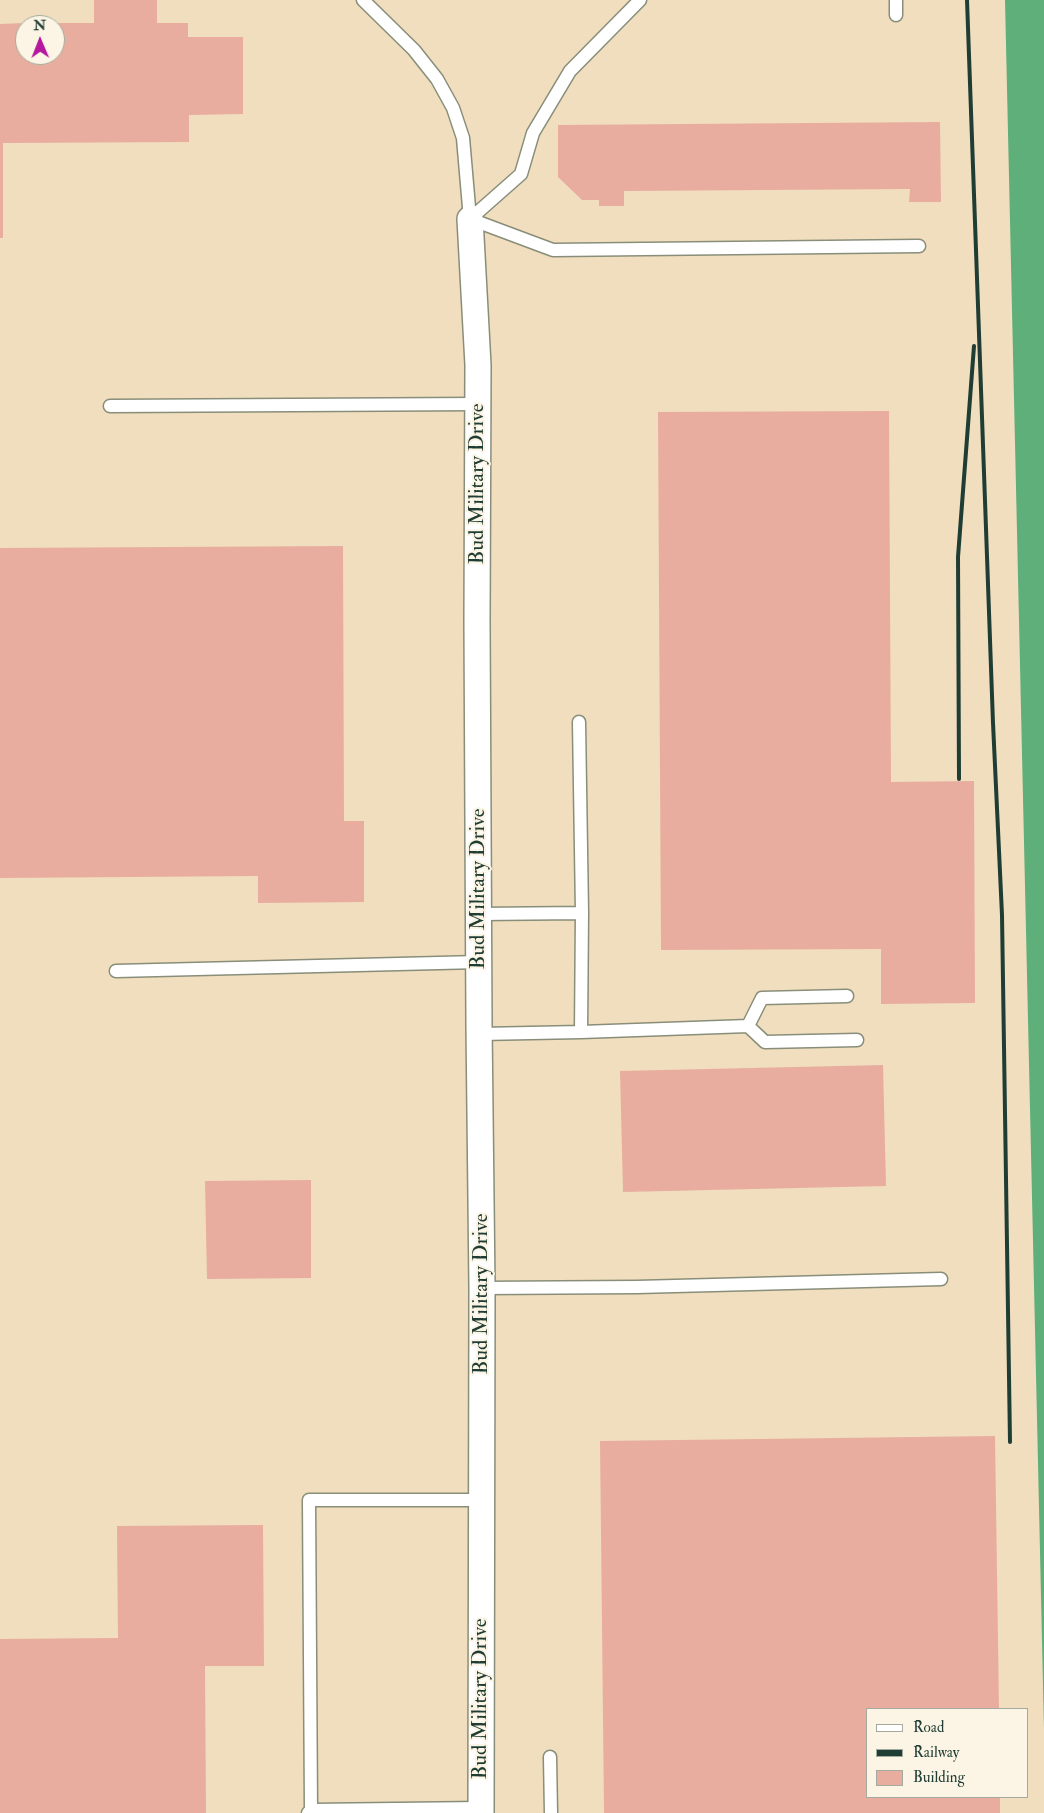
<!DOCTYPE html>
<style>
body{margin:0}
#map{position:relative;width:1044px;height:1813px;overflow:hidden;background:#f1debe;font-family:"IM FELL Double Pica",serif}
canvas{display:block}
.legend{position:absolute;left:866px;top:1708px;width:162px;height:90px;box-sizing:border-box;background:#fcf5e5;border:1px solid #a4ab9e;margin:0;padding:6px 9px;list-style:none;font-size:15px;color:#1f3d34}
.legend li{display:flex;align-items:center;gap:10px;height:25px}
.legend b{width:25px;border:1px solid #a4ab9e}
.north{position:absolute;left:15px;top:15px;width:50px;height:50px;box-sizing:border-box;background:#fcf5e5;border:1px solid #a4ab9e;border-radius:50%;rotate:359deg;font-size:14px;font-weight:700;line-height:20px;text-align:center;color:#1f3d34}
.north::after{content:'';display:block;margin:auto;width:18px;height:22px;background:#b5179e;clip-path:polygon(50% 0,100% 100%,50% 72%,0 100%)}
</style>
<div id="map">
<canvas width="1044" height="1813"></canvas>
<ul class="legend">
<li><b style="height:6px;background:#fff"></b>Road</li>
<li><b style="height:6px;background:#1f3d34"></b>Railway</li>
<li><b style="height:14px;background:#e8ad9f"></b>Building</li>
</ul>
<div class="north">N</div>
</div>
<script>
const context = document.querySelector('canvas').getContext('2d');
context.lineJoin = 'round';
function paint(path, color) { context.fillStyle = color; context.fill(path, 'evenodd'); }
const poly = rows => new Path2D(rows.map(r => 'M' + r).join(''));
function strokePath(path, color, width, dash) { context.strokeStyle = color; context.lineWidth = width; context.lineCap = dash ? 'butt' : 'round'; context.setLineDash(dash || []); context.stroke(path); }
function write(font, color, halo, rows, align = 'center') {
  context.font = font + ' "IM FELL Double Pica",serif'; context.lineWidth = 4; context.setLineDash([]); context.textBaseline = 'middle'; context.strokeStyle = halo; context.fillStyle = color; for (const [text, x, y, turn = 0] of rows) {
    context.save(); context.translate(x, y); context.rotate((+turn || 0) * Math.PI / 180); context.textAlign = isNaN(turn) ? turn : align; if (halo) context.strokeText(text, 0, 0); context.fillText(text, 0, 0); context.restore();
  }
}
paint(poly([
 [1005,0,1044,0,1044,1729]
]), '#5faf7a');
paint(poly([
 [94,0,157,0,157,23,188,23,188,37,243,37,243,114,189,115,189,142,3,143,3,238,0,238,0,24,25,23,25,55,55,55,55,23,94,23],
 [940,122,941,202,909,202,910,189,624,191,624,206,599,206,599,200,582,200,558,177,558,125],
 [889,411,891,782,974,781,975,1003,881,1004,881,949,661,950,658,412],
 [343,546,344,821,364,821,364,902,258,903,258,876,0,878,0,548],
 [883,1065,886,1186,623,1192,620,1071],
 [311,1180,311,1278,207,1279,205,1181],
 [995,1436,999,1709,868,1709,868,1797,1000,1797,1000,1813,604,1813,600,1441],
 [263,1525,264,1666,205,1666,206,1813,0,1813,0,1639,118,1638,117,1526]
]), '#e8ad9f');
const service = poly([
 [363,0,414,50,437,79,453,108,463,138,470,219],
 [896,15,896,0],
 [470,219,553,250,919,246],
 [470,219,521,174,533,133,570,71,640,0],
 [110,406,478,404],
 [579,722,582,913],
 [479,914,582,913,581,1032],
 [116,971,479,962],
 [748,1026,762,998,847,996],
 [480,1034,581,1032,748,1026,765,1042,857,1040],
 [482,1288,637,1287,941,1279],
 [550,1757,551,1813],
 [311,1810,481,1808],
 [308,1813,311,1810,309,1500,482,1500]
]);
const minor = poly([
 [470,219,478,365,477,621,479,1025,482,1288,481,1813]
]);
strokePath(service, '#888e79', 15);
strokePath(minor, '#888e79', 28);
strokePath(service, '#fff', 12);
strokePath(minor, '#fff', 25);
strokePath(poly([
 [967,0,993,723,1002,915,1010,1442],
 [959,779,958,557,974,346]
]), '#1f3d34', 4);
write('21px', '#1f3d34', '#fcf5e5', [
 ["Bud Military Drive",478,484,-90],
 ["Bud Military Drive",479,889,-90],
 ["Bud Military Drive",482,1294,-90],
 ["Bud Military Drive",481,1699,-90]
]);
</script>
